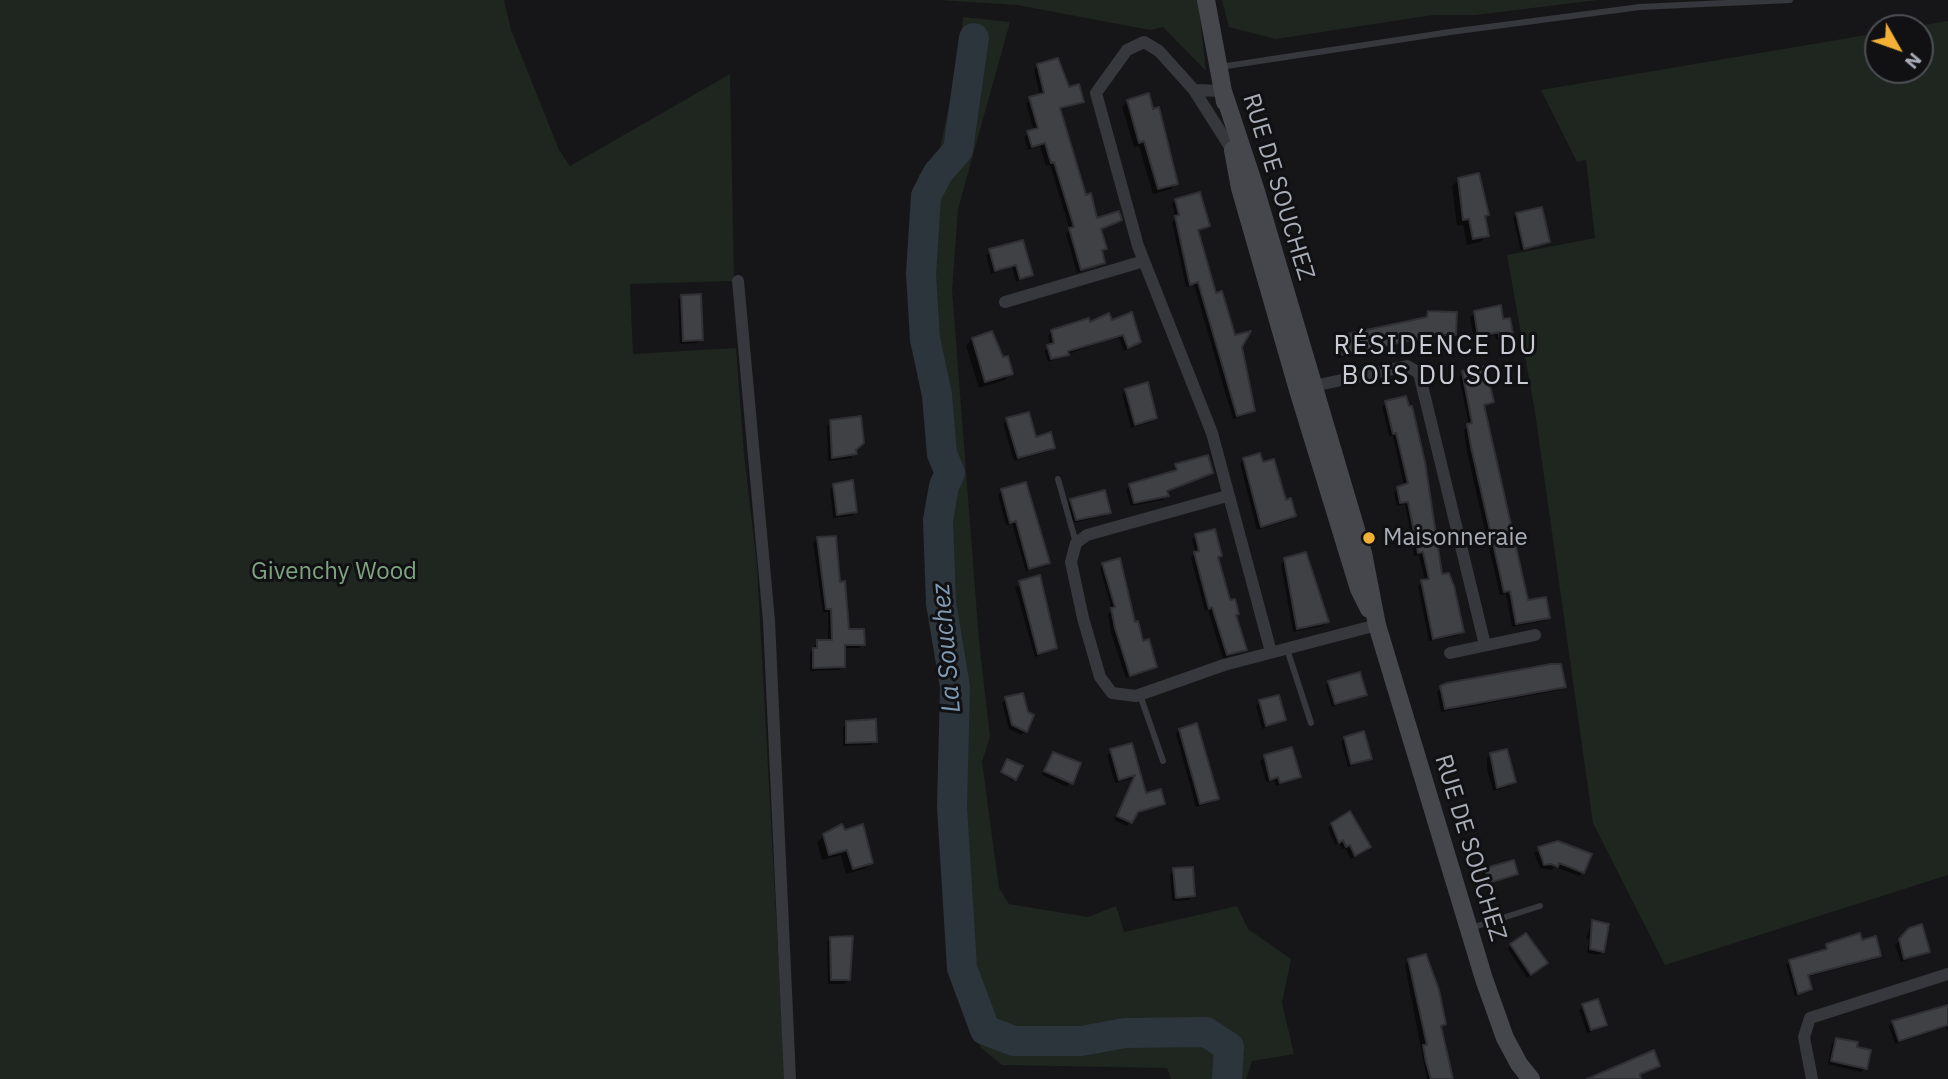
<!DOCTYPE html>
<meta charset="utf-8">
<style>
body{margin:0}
#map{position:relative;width:1948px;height:1079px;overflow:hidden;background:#161618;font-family:"IBM Plex Sans",sans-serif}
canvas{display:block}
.north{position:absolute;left:1864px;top:14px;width:70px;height:70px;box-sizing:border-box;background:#111113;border:2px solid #4d4f55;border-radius:50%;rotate:130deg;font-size:19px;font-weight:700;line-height:28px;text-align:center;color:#a8adb8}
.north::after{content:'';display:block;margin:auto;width:24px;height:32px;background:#f2b134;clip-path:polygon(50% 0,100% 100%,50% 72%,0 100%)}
</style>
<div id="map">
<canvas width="1948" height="1079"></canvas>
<div class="north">N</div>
</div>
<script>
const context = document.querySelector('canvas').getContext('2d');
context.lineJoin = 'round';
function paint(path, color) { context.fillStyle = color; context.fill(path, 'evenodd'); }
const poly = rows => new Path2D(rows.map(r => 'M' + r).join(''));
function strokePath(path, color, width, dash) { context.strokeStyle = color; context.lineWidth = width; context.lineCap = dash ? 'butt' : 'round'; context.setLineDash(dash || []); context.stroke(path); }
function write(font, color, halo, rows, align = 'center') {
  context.font = font + ' "IBM Plex Sans",sans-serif'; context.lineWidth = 6; context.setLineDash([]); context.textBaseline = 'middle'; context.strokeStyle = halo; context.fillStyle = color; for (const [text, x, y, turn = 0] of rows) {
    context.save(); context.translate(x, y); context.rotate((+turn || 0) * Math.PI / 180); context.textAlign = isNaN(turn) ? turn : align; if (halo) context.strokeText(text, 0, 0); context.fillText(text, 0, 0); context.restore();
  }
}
paint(poly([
 [0,0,504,0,511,30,559,150,570,166,730,74,734,281,630,284,633,354,736,348,744,454,757,566,785,1079,0,1079],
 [939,0,1198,0,1206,71,1163,27,1150,30,1017,5],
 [1222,0,1598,0,1475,15,1433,15,1276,39,1229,27],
 [963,17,1010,22,958,209,952,290,979,641,990,737,982,762,999,888,1009,904,1088,917,1116,906,1124,932,1237,906,1248,929,1291,959,1282,1003,1294,1054,1252,1061,1246,1079,1171,1079,1167,1068,1002,1065,981,1048,949,960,939,823,941,753,949,711,937,664,939,634,933,581,939,474,913,317,909,269,919,175,939,153,961,49],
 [1948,21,1948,875,1665,965,1593,823,1535,412,1507,255,1595,238,1586,160,1577,162,1541,90,1878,33,1878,70,1920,70,1920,28,1905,28]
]), '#1e261f');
paint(poly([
 [1038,66,1082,101,1059,111,1085,197,1096,220,1120,220,1100,231,1105,248,1101,252,1104,263,1077,273,1066,234,1070,230,1050,165,1046,166,1040,146,1028,150,1024,137,1034,131,1026,103,1040,96,1034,70],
 [1128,101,1152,111,1176,183,1171,189,1153,194,1139,146,1134,147,1122,107],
 [1459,180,1487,214,1483,218,1487,235,1480,242,1467,245,1463,225,1457,226,1452,186],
 [1176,200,1208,225,1197,232,1214,295,1240,347,1253,410,1249,414,1233,419,1194,285,1186,287,1172,222,1176,218,1172,204],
 [1517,214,1548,241,1521,251,1513,218],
 [1022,242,1031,275,1016,282,1012,267,991,274,986,255],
 [682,296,701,339,697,343,680,344,678,300],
 [1428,312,1454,334,1450,338,1417,338,1413,342,1338,358,1335,341,1339,337,1424,320],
 [1475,313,1502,321,1511,333,1496,340,1495,335,1474,340,1470,317],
 [1111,322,1139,342,1124,351,1119,338,1103,341,1048,362,1044,351,1050,346,1048,336,1052,331],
 [972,339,1011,373,1005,380,979,388,966,346],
 [1463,373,1492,402,1483,407,1527,602,1548,617,1544,621,1512,627,1506,594,1500,595,1467,452,1464,430,1469,425,1459,377],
 [1126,390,1155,417,1151,422,1131,428,1122,394],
 [1405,398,1441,576,1462,631,1459,635,1429,641,1418,586,1425,581,1419,555,1414,556,1405,504,1397,506,1394,493,1404,486,1393,436,1389,436,1382,406],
 [1007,420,1034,439,1053,447,1049,451,1014,461,1003,424],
 [831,422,855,450,851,458,828,461,827,426],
 [1244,459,1284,502,1294,516,1290,520,1257,530,1240,463],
 [1176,466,1211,472,1166,493,1163,500,1131,506,1126,490,1130,486,1173,473],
 [834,485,856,512,851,516,833,518,830,489],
 [1002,491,1048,562,1045,566,1026,571,1012,524,1006,525,998,495],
 [1071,500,1109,512,1105,516,1072,523,1067,504],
 [1196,536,1220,556,1217,559,1245,649,1241,653,1223,658,1208,610,1205,611,1191,558,1196,553,1192,540],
 [817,539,848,631,863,644,859,648,843,648,843,666,839,670,810,671,810,654,814,646,818,642,828,642,828,612,823,612,813,543],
 [1285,560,1327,622,1323,626,1293,632,1281,564],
 [1103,565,1155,667,1151,670,1126,678,1111,633,1108,614,1112,610,1100,568],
 [1039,577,1055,648,1035,657,1015,587],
 [1329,682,1365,695,1332,707,1326,686],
 [1564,686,1560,690,1441,712,1437,692,1441,688],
 [1006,699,1025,731,1021,735,1009,729,1002,703],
 [1260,702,1284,720,1262,729,1256,706],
 [847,723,875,741,871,745,843,746,843,727],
 [1180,730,1217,798,1213,802,1196,807,1176,734],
 [1345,738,1370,758,1348,767,1341,742],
 [1131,745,1145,795,1163,804,1134,815,1127,826,1114,820,1134,778,1115,783,1107,755],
 [1291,749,1299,776,1276,786,1274,780,1266,782,1260,761],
 [1054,754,1079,764,1067,787,1042,775],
 [1491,754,1514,782,1510,786,1493,791,1487,769,1487,758],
 [1006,762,1015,779,1013,781,1000,773],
 [1332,824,1369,847,1351,859,1345,848,1342,849,1339,843,1335,845,1328,828],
 [824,836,871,863,864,869,846,874,841,855,822,860,817,842],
 [1558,843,1583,872,1579,876,1555,867,1552,870,1540,868,1534,853],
 [1174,870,1193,895,1189,900,1172,901,1170,874],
 [1486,870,1516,874,1486,886,1482,874],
 [1592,922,1603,951,1598,955,1587,953,1589,939,1586,938],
 [1910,930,1928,952,1901,962,1895,945],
 [831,938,848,980,844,984,828,984,827,942],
 [1861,942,1879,956,1876,959,1807,977,1810,989,1795,996,1786,965,1790,962,1824,951,1827,945],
 [1511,945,1542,967,1527,978,1508,949],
 [1409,961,1444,1024,1440,1028,1452,1079,1427,1079,1405,965],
 [1583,1006,1605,1024,1601,1028,1587,1033,1579,1010],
 [1948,1008,1948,1032,1946,1027,1895,1044,1889,1026,1893,1022],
 [1836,1040,1855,1048,1865,1068,1861,1072,1828,1064,1832,1044]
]), '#0007');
strokePath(poly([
 [974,38,958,150,938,173,926,196,921,274,925,339,937,395,942,454,950,473,944,486,938,520,941,603,955,687,952,807,962,968,985,1030,1014,1041,1081,1041,1125,1033,1206,1032,1229,1047,1227,1079]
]), '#2c353c', 30);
const building = poly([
 [1058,58,1069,87,1079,84,1084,102,1060,108,1086,195,1091,193,1097,218,1119,211,1122,220,1101,229,1107,249,1102,250,1105,263,1081,270,1069,228,1074,227,1054,162,1051,163,1045,143,1032,147,1027,131,1038,128,1029,97,1044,93,1037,64,1058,58],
 [1149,93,1153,109,1159,107,1178,184,1158,189,1144,141,1139,143,1127,100,1149,93],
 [1479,173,1489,215,1485,216,1489,236,1473,239,1469,219,1463,220,1458,178,1479,173],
 [1200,192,1210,226,1198,230,1216,293,1222,291,1235,335,1251,331,1242,347,1255,411,1237,416,1198,282,1190,285,1175,216,1179,215,1175,199,1200,192],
 [1542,207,1550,242,1524,249,1516,213,1542,207],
 [1023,240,1033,275,1020,279,1016,265,995,271,989,249,1023,240],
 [701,294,703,340,683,341,681,295,701,294],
 [1501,305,1503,319,1510,318,1513,334,1499,337,1499,332,1478,337,1474,311,1501,305],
 [1428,311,1457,312,1456,335,1418,335,1419,339,1342,355,1338,336,1427,317,1428,311],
 [1132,312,1141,342,1128,348,1123,335,1068,351,1069,355,1051,359,1047,345,1054,343,1051,330,1089,318,1090,322,1109,313,1112,320,1132,312],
 [992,331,1003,357,1008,356,1013,374,985,382,972,338,992,331],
 [1485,366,1494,402,1484,405,1528,600,1546,597,1550,618,1516,624,1510,591,1504,592,1471,447,1467,424,1472,423,1462,371,1485,366],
 [1148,382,1157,418,1135,425,1125,389,1148,382],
 [1406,396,1409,406,1412,406,1425,462,1442,574,1449,573,1454,586,1464,632,1433,639,1421,580,1429,579,1423,552,1418,553,1408,502,1400,503,1397,487,1408,483,1396,433,1393,434,1385,401,1406,396],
 [1029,412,1036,437,1051,432,1055,448,1018,458,1006,418,1029,412],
 [861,416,864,443,856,450,857,454,832,458,830,420,861,416],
 [1260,453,1263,462,1274,459,1286,500,1291,498,1296,516,1261,527,1243,458,1260,453],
 [1208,455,1213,473,1167,491,1169,496,1134,503,1129,484,1177,470,1175,464,1208,455],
 [853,480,857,512,837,515,833,484,853,480],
 [1026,482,1050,563,1029,569,1016,521,1010,523,1001,489,1026,482],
 [1105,490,1111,513,1076,520,1070,499,1105,490],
 [1215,529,1222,556,1218,557,1230,600,1235,599,1239,614,1236,615,1247,650,1227,655,1212,607,1209,609,1194,552,1199,551,1195,534,1215,529],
 [836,536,840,582,845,581,849,629,864,629,865,645,845,645,845,667,813,668,813,648,817,648,817,640,832,640,831,609,826,609,817,537,836,536],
 [1306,552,1329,622,1297,629,1284,558,1306,552],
 [1120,558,1135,622,1138,621,1143,641,1149,639,1157,667,1130,676,1115,628,1111,608,1115,607,1102,563,1120,558],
 [1040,575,1057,648,1038,654,1019,581,1040,575],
 [1551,664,1561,664,1566,687,1445,709,1440,686,1447,683,1551,664],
 [1360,672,1367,695,1335,704,1328,681,1360,672],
 [1023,693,1028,712,1034,715,1027,732,1012,725,1005,697,1023,693],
 [1279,695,1286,720,1266,726,1259,700,1279,695],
 [876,719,877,742,846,743,846,721,876,719],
 [1197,723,1219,799,1200,804,1179,729,1197,723],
 [1364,731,1372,759,1351,764,1344,737,1364,731],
 [1132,743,1146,793,1161,789,1165,804,1138,812,1132,823,1117,816,1135,775,1119,780,1110,749,1132,743],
 [1292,747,1301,777,1280,783,1278,777,1270,780,1264,755,1292,747],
 [1507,749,1516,782,1497,788,1490,753,1507,749],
 [1053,752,1081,763,1073,784,1044,771,1053,752],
 [1007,759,1023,766,1016,780,1001,772,1007,759],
 [1350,811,1371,847,1355,856,1350,845,1346,847,1343,840,1339,843,1331,823,1350,811],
 [842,824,845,830,863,824,873,863,853,869,847,850,829,855,823,834,842,824],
 [1558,841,1592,854,1584,873,1559,863,1558,867,1551,864,1544,865,1538,847,1558,841],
 [1514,860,1518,874,1489,883,1485,868,1514,860],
 [1193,867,1195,896,1176,898,1173,868,1193,867],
 [1592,920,1609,924,1604,952,1590,949,1592,920],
 [1922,924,1930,952,1904,959,1899,939,1909,928,1922,924],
 [1526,933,1548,963,1531,975,1510,944,1526,933],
 [1860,933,1862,940,1876,936,1881,956,1808,975,1812,989,1798,994,1789,960,1827,949,1826,944,1860,933],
 [853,936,850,980,831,980,830,937,853,936],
 [1426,954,1439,990,1446,1024,1441,1026,1453,1079,1431,1079,1426,1062,1423,1045,1427,1045,1408,959,1426,954],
 [1598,999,1607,1025,1591,1030,1582,1004,1598,999],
 [1948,1005,1948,1025,1899,1041,1892,1021,1948,1005],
 [1836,1038,1858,1042,1857,1047,1871,1050,1867,1069,1831,1061,1836,1038],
 [1654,1050,1660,1066,1640,1074,1641,1079,1587,1079,1654,1050]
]);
paint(building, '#404145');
strokePath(building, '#303034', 2);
strokePath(poly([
 [1220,67,1450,32,1640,7,1790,0],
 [1058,479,1076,543],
 [1287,649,1311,723],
 [1140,695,1163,761],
 [1471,928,1540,906]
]), '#37383d', 6);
strokePath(poly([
 [1194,90,1232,150],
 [1223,91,1194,90,1159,51,1144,42,1127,50,1096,93,1138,246,1212,433,1271,652],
 [738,281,769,621,790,1079],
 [1005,302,1144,261],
 [1309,387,1407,366,1419,373,1485,645],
 [1227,496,1087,535,1076,543,1071,562,1083,618,1100,677,1112,693,1136,696,1224,665,1377,625],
 [1450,653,1535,635],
 [1812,1079,1804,1037,1810,1018,1948,974]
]), '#37383d', 12);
strokePath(poly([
 [1206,0,1225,102],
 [1223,91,1255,188,1363,553,1377,625,1484,979,1505,1038,1519,1064,1531,1079],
 [1233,150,1240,188,1298,390,1359,589,1369,609]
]), '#45474d', 18);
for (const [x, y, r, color] of [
 [1369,538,7,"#f2b134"]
]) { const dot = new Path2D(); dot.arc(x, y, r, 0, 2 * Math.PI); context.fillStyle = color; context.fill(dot); strokePath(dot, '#111113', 2.5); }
write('24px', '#a8adb8', '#111113', [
 ["RUE DE SOUCHEZ",1278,187,73],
 ["RUE DE SOUCHEZ",1470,848,73]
]);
write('24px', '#a8adb8', '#111113', [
 ["Maisonneraie",1383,538]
], 'left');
write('24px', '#7fa381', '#111113', [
 ["Givenchy Wood",334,572]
]);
context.letterSpacing = '2px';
write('26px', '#c9ccd4', '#111113', [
 ["RÉSIDENCE DU",1436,346],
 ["BOIS DU SOIL",1436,376]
]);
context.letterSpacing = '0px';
write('italic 26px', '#7f9bb3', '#111113', [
 ["La Souchez",947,648,-95]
]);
</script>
